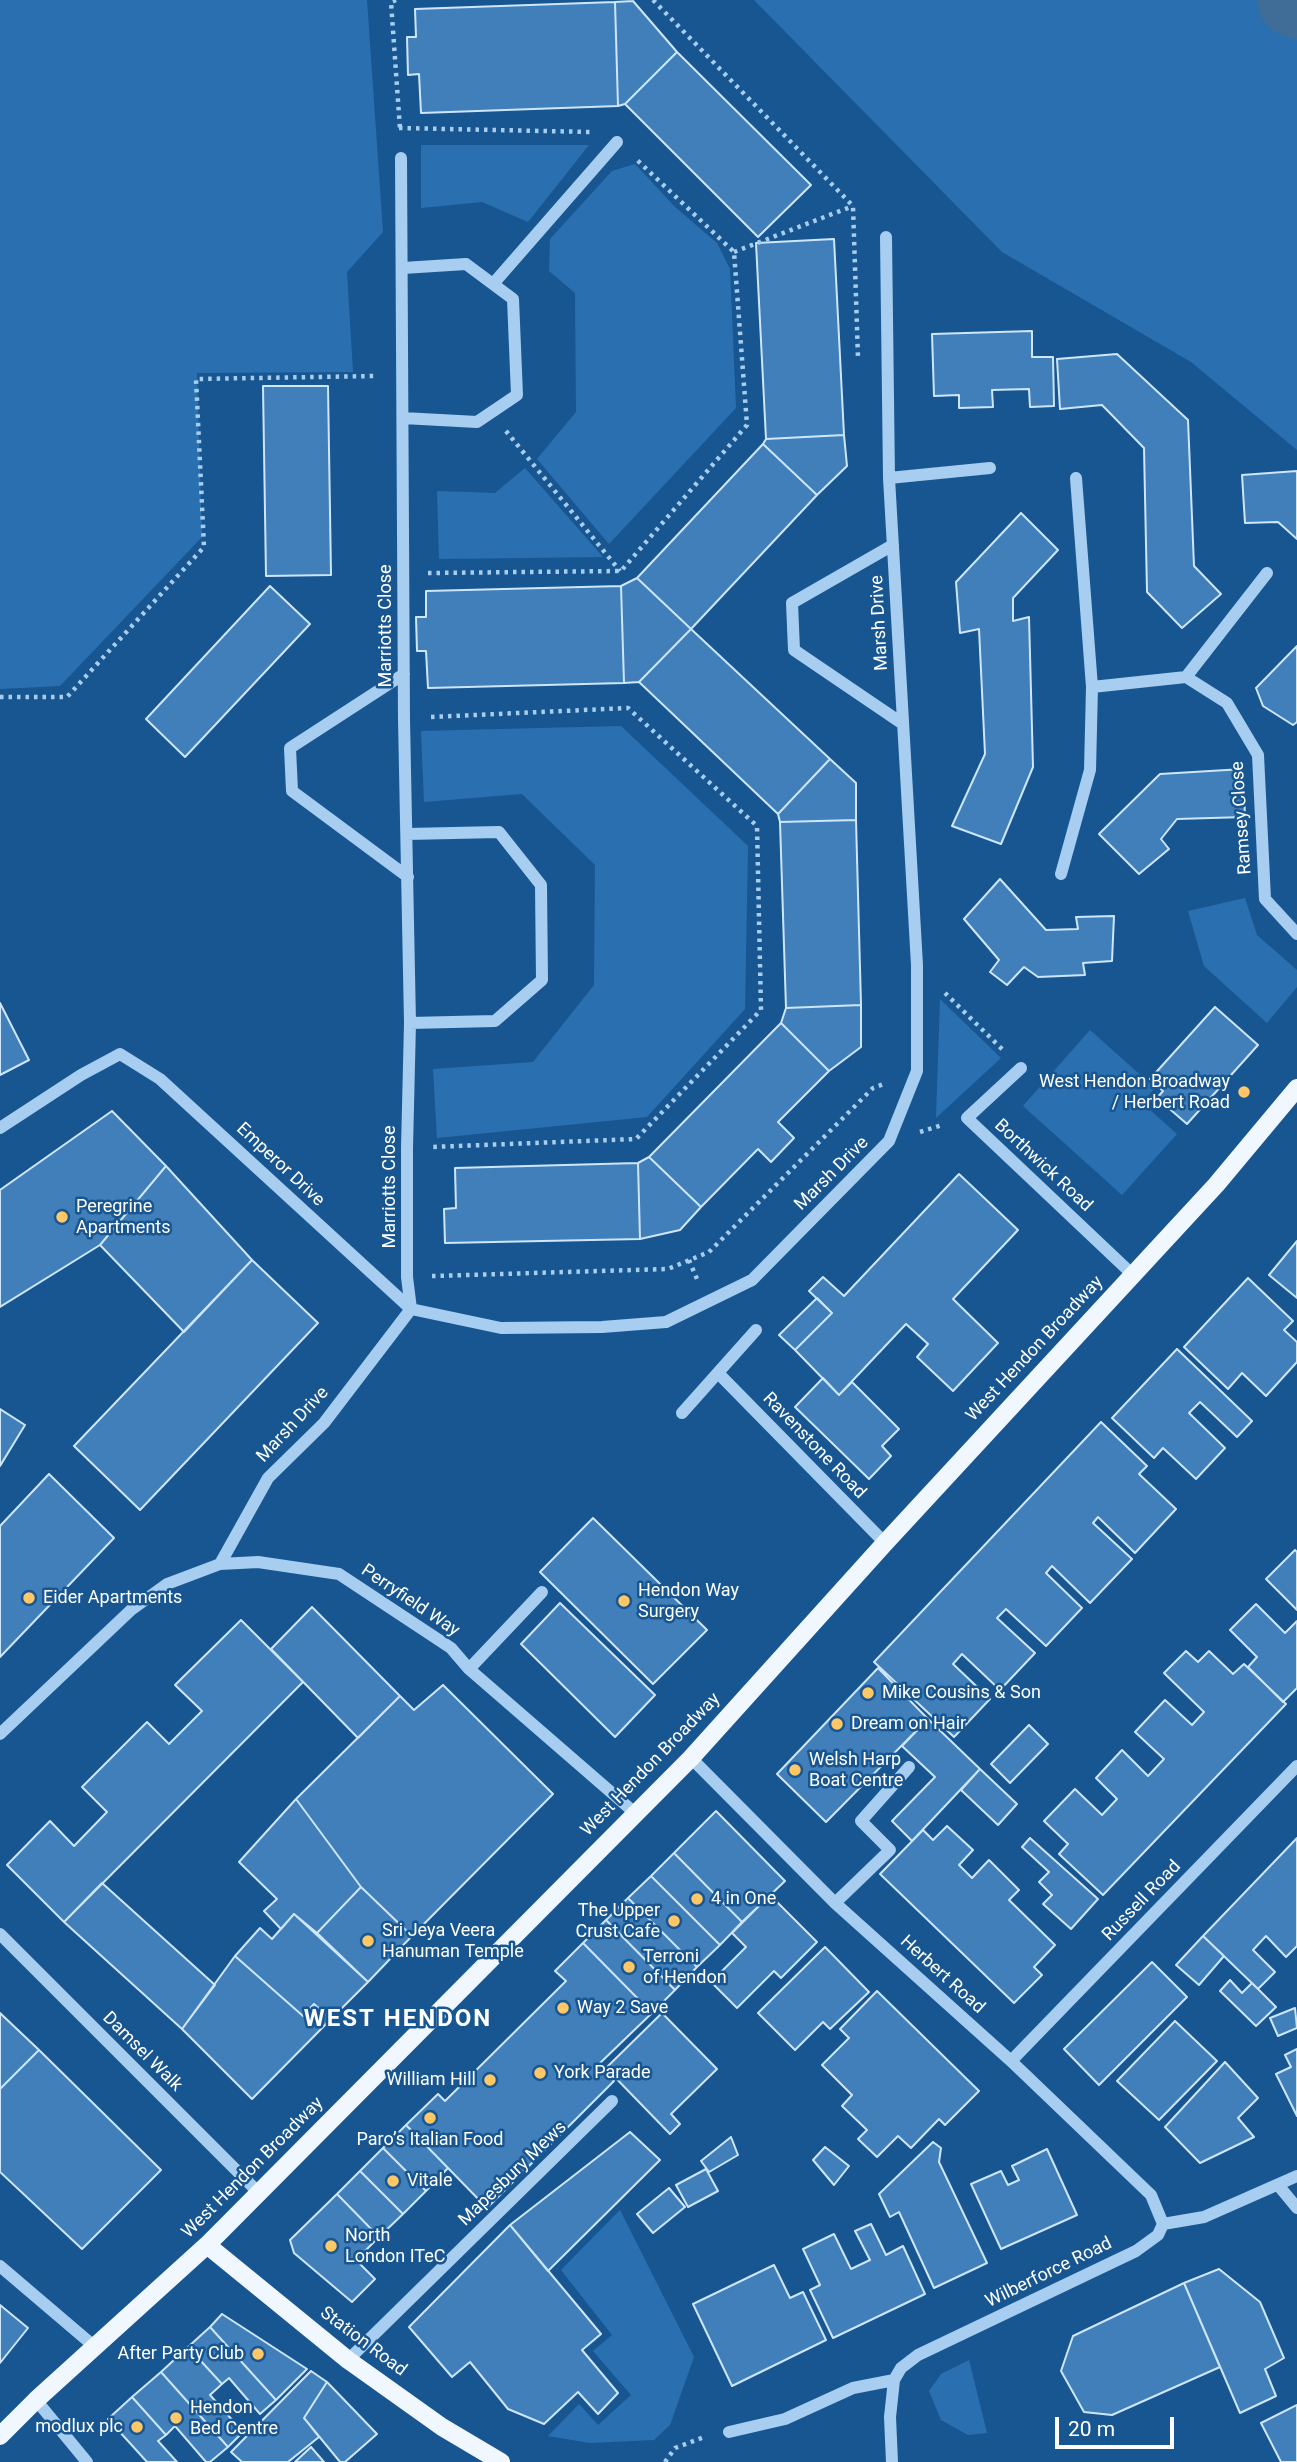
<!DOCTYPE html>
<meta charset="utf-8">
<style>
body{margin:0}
#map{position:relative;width:1297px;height:2462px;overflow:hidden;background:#185692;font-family:Roboto,sans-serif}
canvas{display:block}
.scale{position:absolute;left:1055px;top:2417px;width:119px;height:32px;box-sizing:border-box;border:4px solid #fff;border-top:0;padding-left:9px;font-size:21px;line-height:24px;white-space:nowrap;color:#fff;-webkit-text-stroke:5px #185692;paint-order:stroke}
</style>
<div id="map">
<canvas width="1297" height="2462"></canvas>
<div class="scale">20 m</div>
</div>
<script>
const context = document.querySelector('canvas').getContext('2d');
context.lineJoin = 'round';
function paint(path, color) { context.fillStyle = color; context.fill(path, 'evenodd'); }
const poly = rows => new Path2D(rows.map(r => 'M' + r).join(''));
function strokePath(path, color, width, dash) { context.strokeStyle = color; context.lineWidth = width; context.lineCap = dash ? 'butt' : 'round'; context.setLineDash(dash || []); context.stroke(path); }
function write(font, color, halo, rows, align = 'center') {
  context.font = font + ' Roboto,sans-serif'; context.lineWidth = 5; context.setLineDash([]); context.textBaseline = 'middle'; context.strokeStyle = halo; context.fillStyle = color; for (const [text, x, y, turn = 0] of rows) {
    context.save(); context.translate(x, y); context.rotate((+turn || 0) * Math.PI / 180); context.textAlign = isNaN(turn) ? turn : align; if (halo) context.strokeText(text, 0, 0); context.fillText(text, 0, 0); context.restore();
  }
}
paint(poly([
 [0,0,367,0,383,232,347,272,353,372,197,373,202,537,60,686,0,689],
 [754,0,1297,0,1297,450,1191,362,1002,252],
 [421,145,589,145,528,222,482,202,421,208],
 [635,164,675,207,717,243,730,269,736,408,609,544,537,459,576,412,575,293,549,271,550,239,612,171],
 [525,468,603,557,439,559,437,491,495,493],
 [621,726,748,846,745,1009,647,1117,437,1138,433,1069,533,1062,594,985,595,865,522,794,424,802,421,731],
 [1245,898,1257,935,1297,970,1297,987,1267,1023,1204,966,1188,911],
 [940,999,1001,1058,936,1118],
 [1090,1030,1155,1088,1142,1103,1177,1134,1122,1195,1023,1106],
 [620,2210,694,2357,670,2425,654,2440,590,2443,548,2436,579,2404,598,2425,631,2395,593,2351,612,2335,561,2270],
 [969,2360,987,2433,968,2435,941,2420,929,2391,941,2374]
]), '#2a70b1');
strokePath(poly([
 [1293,0,1297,3]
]), '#406d98', 72);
const building = poly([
 [633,1,677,52,625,104,618,106,615,2,633,1],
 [615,2,618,106,421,113,419,74,408,75,407,37,416,37,415,9,615,2],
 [677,52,811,185,758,237,625,104,677,52],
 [834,239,844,435,766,439,756,243,834,239],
 [1032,331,1032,357,1053,357,1054,406,1030,407,1029,389,992,390,993,407,959,408,959,395,934,396,932,334,1032,331],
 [1117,354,1188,420,1194,566,1221,594,1182,628,1147,592,1144,448,1102,405,1060,409,1057,359,1117,354],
 [263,386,328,386,331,575,266,576,263,386],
 [844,435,847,466,817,495,763,444,766,439,844,435],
 [763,444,817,495,691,629,637,578,763,444],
 [1297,471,1297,539,1278,522,1245,523,1242,475,1297,471],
 [1021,513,1058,550,1013,598,1013,621,1029,617,1033,767,1001,844,952,826,985,754,979,629,960,633,956,582,1021,513],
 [637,578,691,629,639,682,624,683,621,586,637,578],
 [270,586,310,624,185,757,146,719,270,586],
 [621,586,624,683,428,688,426,651,417,651,416,617,426,617,426,591,621,586],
 [691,629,830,759,778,814,639,682,691,629],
 [1297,646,1297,722,1293,725,1263,706,1256,688,1297,646],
 [830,759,856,783,856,820,780,822,778,814,830,759],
 [1243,769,1245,817,1177,819,1161,839,1169,849,1139,874,1099,834,1160,774,1243,769],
 [856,820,861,1005,786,1008,780,822,856,820],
 [1000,879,1046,930,1078,929,1076,917,1114,916,1112,961,1083,963,1085,975,1038,977,1024,967,1007,985,990,972,999,960,964,919,1000,879],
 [0,1003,29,1060,0,1075,0,1003],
 [861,1005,861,1047,829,1071,781,1023,786,1008,861,1005],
 [1215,1007,1258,1045,1187,1124,1157,1098,1163,1091,1150,1079,1215,1007],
 [781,1023,829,1071,778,1122,794,1138,771,1162,758,1149,701,1207,649,1157,781,1023],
 [112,1111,166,1166,100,1245,0,1307,0,1190,112,1111],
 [649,1157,701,1207,680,1230,640,1239,638,1163,649,1157],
 [638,1163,640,1239,445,1243,444,1209,456,1208,455,1168,638,1163],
 [166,1166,252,1260,184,1332,100,1245,166,1166],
 [959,1174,1018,1230,953,1299,998,1343,953,1391,917,1357,928,1344,906,1324,839,1395,795,1350,832,1313,809,1291,823,1277,844,1296,959,1174],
 [1297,1241,1297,1298,1269,1275,1297,1241],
 [252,1260,318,1323,140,1510,74,1446,252,1260],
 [1248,1278,1293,1321,1284,1330,1297,1342,1297,1362,1266,1396,1242,1373,1228,1389,1184,1347,1248,1278],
 [817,1298,832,1313,795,1350,779,1335,817,1298],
 [1177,1349,1252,1421,1237,1437,1200,1402,1189,1413,1225,1448,1196,1479,1163,1448,1154,1458,1112,1418,1177,1349],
 [823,1378,839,1395,852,1382,899,1429,882,1446,891,1456,869,1479,795,1407,823,1378],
 [0,1409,25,1425,0,1466,0,1409],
 [1101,1422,1147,1466,1139,1474,1176,1509,1135,1553,1098,1517,1093,1523,1132,1559,1090,1603,1052,1566,1046,1573,1082,1608,1046,1646,1006,1609,997,1618,1035,1653,1000,1690,962,1654,953,1664,990,1699,954,1737,874,1662,1101,1422],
 [49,1474,114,1538,0,1657,0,1526,49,1474],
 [593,1518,707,1630,653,1684,540,1572,593,1518],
 [1295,1550,1297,1552,1297,1610,1266,1579,1295,1550],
 [560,1603,655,1695,615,1737,521,1644,560,1603],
 [1256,1604,1285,1633,1297,1621,1297,1688,1283,1702,1248,1667,1257,1657,1230,1630,1256,1604],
 [312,1607,400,1696,358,1738,271,1649,312,1607],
 [241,1620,303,1682,64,1922,7,1865,50,1821,74,1846,107,1812,82,1787,147,1722,169,1744,202,1711,175,1685,241,1620],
 [1186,1651,1198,1662,1209,1651,1233,1674,1244,1664,1286,1704,1103,1895,1059,1854,1068,1844,1044,1821,1075,1789,1102,1815,1117,1799,1096,1778,1122,1750,1148,1776,1164,1759,1135,1732,1165,1700,1192,1725,1204,1712,1164,1673,1186,1651],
 [878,1668,928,1719,826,1822,777,1774,878,1668],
 [443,1685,553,1794,412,1936,361,1887,296,1799,400,1696,414,1710,443,1685],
 [928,1719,980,1769,912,1841,892,1821,935,1777,902,1746,928,1719],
 [1029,1725,1048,1744,1010,1783,991,1764,1029,1725],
 [980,1769,1017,1804,998,1825,961,1790,980,1769],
 [296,1799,361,1887,317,1933,294,1914,281,1929,264,1911,277,1899,239,1862,296,1799],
 [716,1811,785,1881,742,1922,674,1853,716,1811],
 [947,1826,973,1850,959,1865,972,1878,989,1860,1019,1890,1009,1900,1055,1945,1034,1967,1042,1975,1014,2003,880,1874,923,1830,933,1840,947,1826],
 [1030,1838,1098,1899,1071,1929,1043,1904,1052,1895,1039,1882,1049,1872,1022,1847,1030,1838],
 [1297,1838,1297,1946,1286,1957,1266,1936,1253,1950,1275,1972,1258,1989,1203,1936,1297,1838],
 [674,1853,742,1922,720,1945,651,1876,674,1853],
 [651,1876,720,1945,697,1967,628,1898,651,1876],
 [102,1883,215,1985,182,2029,64,1922,102,1883],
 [361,1887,412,1936,368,1982,317,1933,361,1887],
 [770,1895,817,1942,781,1978,774,1971,737,2008,711,1982,746,1947,732,1933,770,1895],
 [628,1898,697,1967,675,1990,606,1920,628,1898],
 [294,1914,368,1982,331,2019,314,2004,303,2016,235,1956,260,1928,272,1939,294,1914],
 [606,1920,675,1990,652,2013,583,1943,606,1920],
 [1203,1936,1224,1956,1199,1985,1176,1965,1203,1936],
 [583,1943,652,2013,598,2065,614,2081,487,2208,406,2125,438,2094,445,2101,566,1981,555,1971,583,1943],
 [825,1947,869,1992,830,2029,823,2022,795,2050,758,2013,825,1947],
 [235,1956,303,2016,314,2004,331,2019,252,2099,182,2029,235,1956],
 [1152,1962,1187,1997,1099,2085,1064,2049,1152,1962],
 [1230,1980,1242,1993,1252,1983,1276,2007,1256,2026,1220,1991,1230,1980],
 [877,1991,979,2091,945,2125,939,2119,911,2148,898,2136,877,2157,858,2139,867,2130,842,2106,852,2095,822,2065,849,2038,840,2029,877,1991],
 [1295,2008,1297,2028,1278,2036,1270,2018,1295,2008],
 [0,2013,39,2050,0,2089,0,2013],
 [662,2013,717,2069,671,2114,680,2124,670,2134,606,2068,662,2013],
 [1175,2021,1217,2061,1159,2120,1117,2081,1175,2021],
 [1297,2049,1297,2116,1276,2074,1291,2067,1285,2055,1297,2049],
 [39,2050,161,2170,82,2249,0,2172,0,2089,39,2050],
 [1225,2062,1258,2098,1238,2118,1254,2137,1200,2163,1165,2127,1225,2062],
 [406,2125,448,2168,426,2191,383,2148,406,2125],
 [630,2132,660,2160,548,2271,510,2225,630,2132],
 [731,2137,738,2155,709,2172,701,2161,731,2137],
 [933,2142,941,2148,939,2162,987,2263,934,2288,899,2212,890,2217,879,2194,933,2142],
 [825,2147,849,2166,834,2185,813,2160,825,2147],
 [383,2148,426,2191,403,2214,360,2171,383,2148],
 [1047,2149,1077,2215,1001,2249,971,2184,1001,2171,1008,2185,1019,2180,1012,2166,1047,2149],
 [706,2169,718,2191,688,2207,676,2185,706,2169],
 [360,2171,403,2214,379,2237,337,2194,360,2171],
 [669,2188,685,2207,653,2233,637,2214,669,2188],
 [337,2194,379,2237,356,2260,375,2279,352,2302,294,2253,290,2240,337,2194],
 [871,2224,886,2255,903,2246,925,2294,833,2338,810,2290,820,2285,803,2249,834,2234,851,2269,870,2260,855,2231,871,2224],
 [510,2225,601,2334,582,2350,618,2393,598,2414,578,2392,544,2424,508,2409,470,2362,452,2377,409,2327,510,2225],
 [774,2265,790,2298,803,2292,826,2340,732,2386,693,2304,774,2265],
 [1219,2269,1260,2302,1284,2358,1265,2369,1276,2396,1240,2413,1184,2283,1219,2269],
 [1184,2283,1220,2367,1112,2415,1084,2412,1061,2371,1073,2336,1184,2283],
 [0,2305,28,2328,0,2363,0,2305],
 [222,2314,307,2369,276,2400,210,2327,222,2314],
 [210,2327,276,2400,260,2414,229,2378,222,2384,188,2347,210,2327],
 [188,2347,222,2384,210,2395,243,2432,228,2447,161,2372,188,2347],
 [311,2371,327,2382,304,2418,319,2437,288,2462,242,2462,231,2452,311,2371],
 [161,2372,228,2447,210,2462,206,2462,175,2426,166,2435,132,2397,161,2372],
 [327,2382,377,2434,345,2462,340,2462,304,2418,327,2382],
 [132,2397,166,2435,158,2441,177,2462,147,2462,108,2419,132,2397],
 [1297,2405,1297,2462,1281,2462,1261,2423,1297,2405],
 [311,2447,324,2462,295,2462,311,2447]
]);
paint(building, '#407fba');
strokePath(building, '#cee6fb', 2);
strokePath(poly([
 [396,0,391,2,400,129],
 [653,0,853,206,858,358],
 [399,128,591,132],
 [734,252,853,206],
 [506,431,620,571],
 [428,573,621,571,747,425,734,252,636,159],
 [0,697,67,697,204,547,196,379,375,376],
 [431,717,628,708,757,826,761,1010,636,1139,432,1147],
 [945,993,1004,1051],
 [920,1132,942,1125],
 [689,1260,697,1279],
 [432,1276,668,1269,709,1252,873,1088,884,1084],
 [665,2462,675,2448,704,2437]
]), '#a7cdf0', 4.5, [3.5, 5]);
strokePath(poly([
 [401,158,404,719,410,1023,407,1148,407,1277,411,1309],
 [493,284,617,142],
 [403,418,477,422,517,395,513,299,466,264,403,268],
 [889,478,990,468],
 [1076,478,1092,687,1186,677,1227,703,1258,755,1265,899,1297,934],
 [893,545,792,603,794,650,903,724],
 [404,674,290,748,292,791,408,877],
 [1186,677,1267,573],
 [407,834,499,832,541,885,542,980,495,1021,410,1023],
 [1061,874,1090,770,1092,687],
 [1021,1068,967,1118,1132,1274],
 [0,1128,81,1075,120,1054,160,1079,411,1309],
 [718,1373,885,1543],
 [682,1413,756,1330],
 [220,1564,268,1478,324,1423,411,1309,501,1328,602,1327,666,1322,752,1280,889,1141,917,1071,917,965,889,478,886,237],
 [469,1669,542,1592],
 [0,1734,131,1610,167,1584,220,1564,258,1562,339,1574,451,1648,469,1669,635,1813],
 [691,1758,835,1903,1011,2061,1151,2195,1163,2224],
 [835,1903,890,1850,861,1821,909,1767],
 [0,1934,259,2193],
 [1011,2061,1297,1766],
 [1278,2185,1297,2208],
 [1163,2224,1204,2217,1297,2176],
 [0,2266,95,2347],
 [348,2360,612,2101],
 [36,2400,87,2462],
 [729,2432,785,2419,853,2388,894,2380],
 [892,2462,890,2417,894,2380,901,2368,918,2355,1136,2251,1158,2235,1163,2224]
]), '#a7cdf0', 12);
strokePath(poly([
 [207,2245,348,2360,442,2427,501,2462],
 [0,2436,36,2400,207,2245,691,1758,885,1543,1216,1185,1297,1088]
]), '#f0f7ff', 18);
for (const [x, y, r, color] of [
 [1244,1092,7,"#ffc766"],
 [62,1217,7,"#ffc766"],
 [29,1598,7,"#ffc766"],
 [624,1601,7,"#ffc766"],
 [868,1693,7,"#ffc766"],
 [837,1724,7,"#ffc766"],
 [795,1770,7,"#ffc766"],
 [697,1899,7,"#ffc766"],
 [674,1921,7,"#ffc766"],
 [368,1941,7,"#ffc766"],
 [629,1967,7,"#ffc766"],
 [563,2008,7,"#ffc766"],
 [540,2073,7,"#ffc766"],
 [490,2080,7,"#ffc766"],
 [430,2118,7,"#ffc766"],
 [393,2181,7,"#ffc766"],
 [331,2246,7,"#ffc766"],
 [258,2354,7,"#ffc766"],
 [176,2418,7,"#ffc766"],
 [137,2427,7,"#ffc766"]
]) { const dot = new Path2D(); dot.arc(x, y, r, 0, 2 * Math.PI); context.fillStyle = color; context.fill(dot); strokePath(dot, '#185692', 2.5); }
write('18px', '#fff', '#185692', [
 ["Marsh Drive",880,623,-93],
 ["Marriotts Close",386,626,-90],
 ["Ramsey Close",1242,818,-94],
 ["Emperor Drive",280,1165,43],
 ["Borthwick Road",1043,1166,43],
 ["Marsh Drive",832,1174,-45],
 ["Marriotts Close",390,1187,-90],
 ["West Hendon Broadway",1035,1349,-47],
 ["Marsh Drive",293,1425,-47],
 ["Ravenstone Road",814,1446,46],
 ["Perryfield Way",410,1601,34],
 ["West Hendon Broadway",651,1765,-46],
 ["Russell Road",1142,1901,-46],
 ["Herbert Road",942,1975,42],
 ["Damsel Walk",142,2052,45],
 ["West Hendon Broadway",253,2168,-45],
 ["Mapesbury Mews",513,2174,-44],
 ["Wilberforce Road",1049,2273,-26],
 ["Station Road",363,2342,37]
]);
write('18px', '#fff', '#185692', [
 ["West Hendon Broadway",1230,1082,"right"],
 ["/ Herbert Road",1230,1103,"right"],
 ["Peregrine",76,1207],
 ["Apartments",76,1228],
 ["Hendon Way",638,1591],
 ["Surgery",638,1612],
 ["Eider Apartments",43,1598],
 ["Mike Cousins & Son",882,1693],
 ["Dream on Hair",851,1724],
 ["Welsh Harp",809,1760],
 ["Boat Centre",809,1781],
 ["4 in One",711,1899],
 ["The Upper",660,1911,"right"],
 ["Crust Cafe",660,1932,"right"],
 ["Sri Jeya Veera",382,1931],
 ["Hanuman Temple",382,1952],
 ["Terroni",643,1957],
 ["of Hendon",643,1978],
 ["Way 2 Save",577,2008],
 ["York Parade",554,2073],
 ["William Hill",476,2080,"right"],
 ["Paro’s Italian Food",430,2140,"center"],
 ["Vitale",407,2181],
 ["North",345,2236],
 ["London ITeC",345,2257],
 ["After Party Club",244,2354,"right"],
 ["Hendon",190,2408],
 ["Bed Centre",190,2429],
 ["modlux plc",123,2427,"right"]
], 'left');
context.letterSpacing = '2px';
write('bold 24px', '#fff', '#185692', [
 ["WEST HENDON",398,2020]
]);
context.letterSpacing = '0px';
</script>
